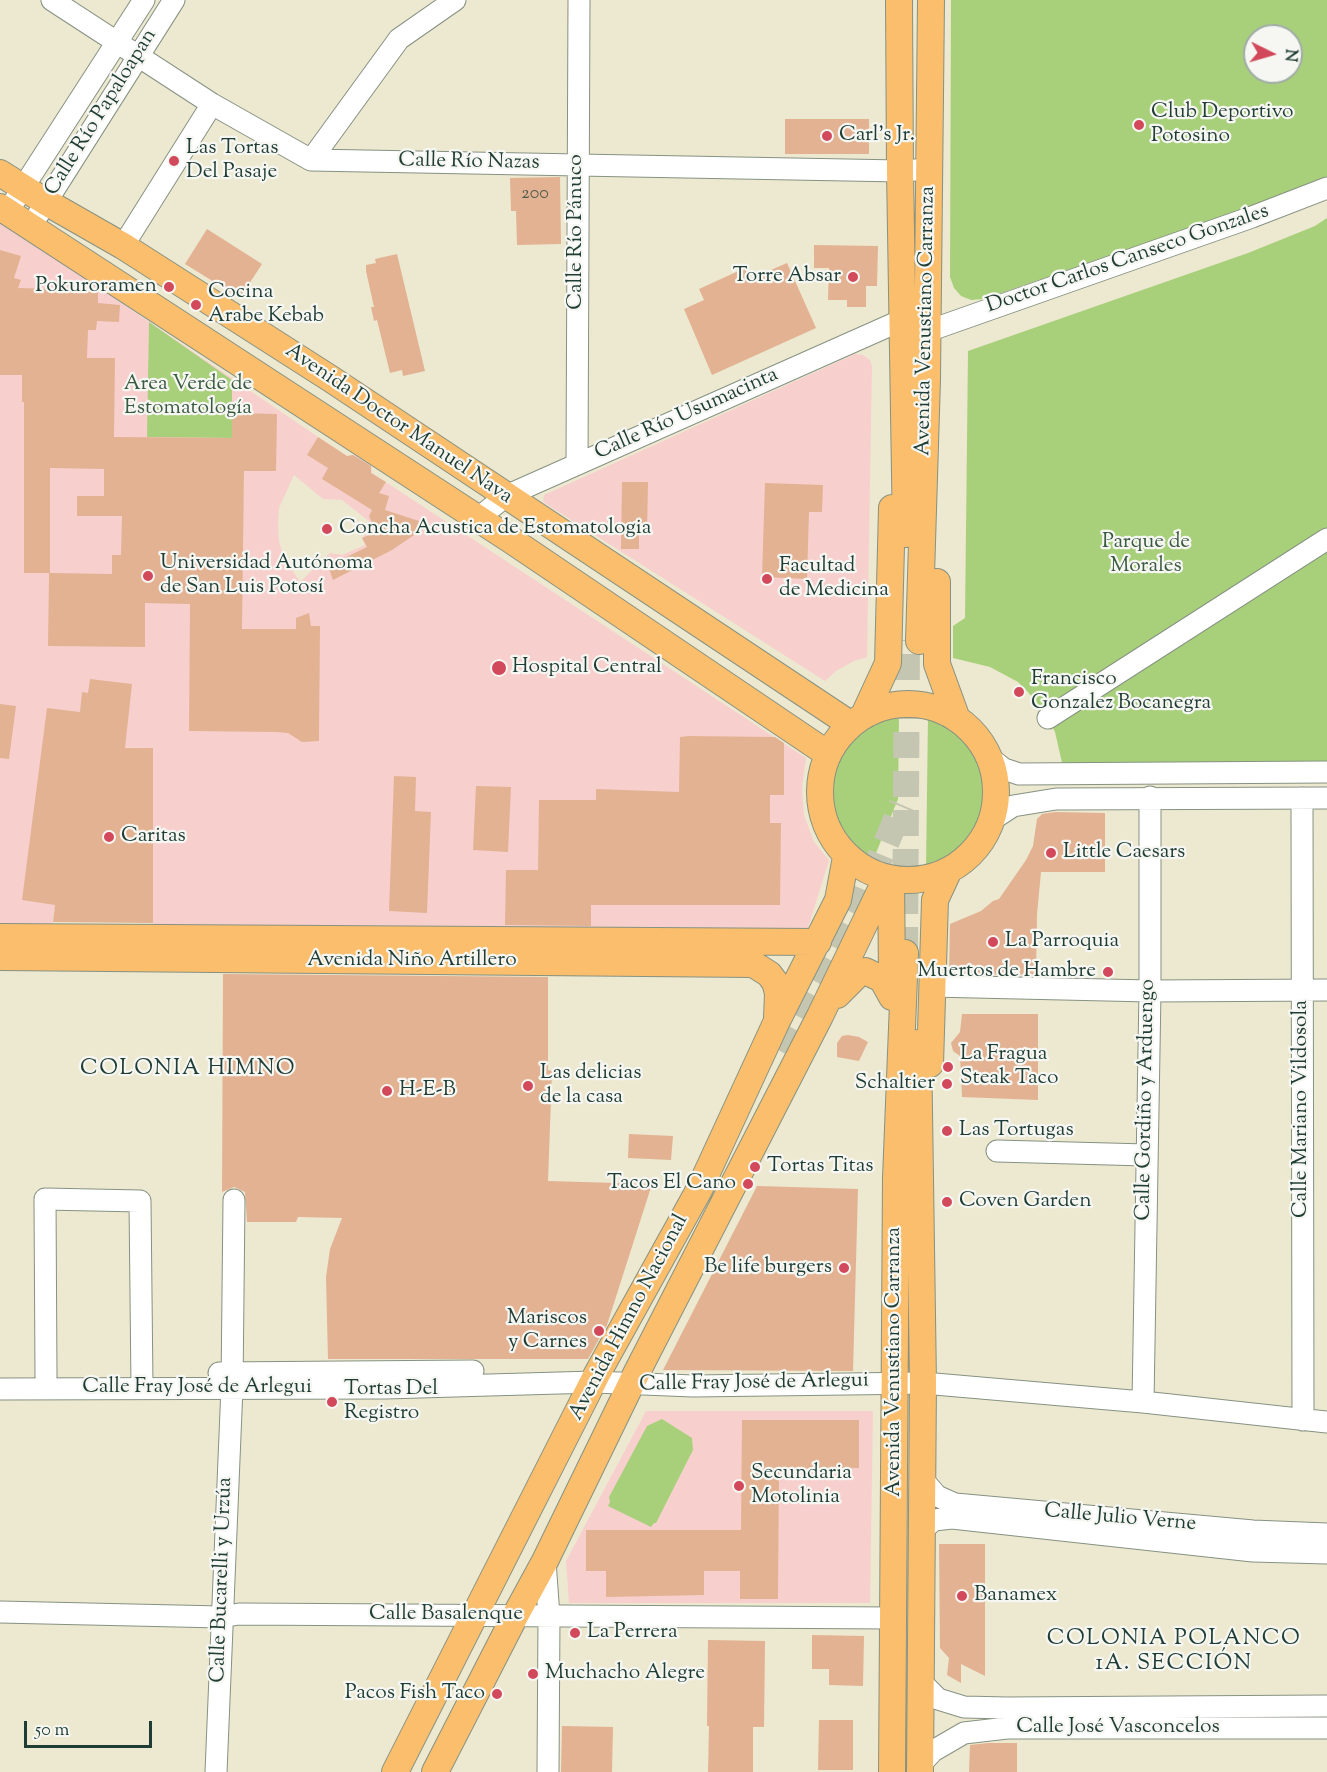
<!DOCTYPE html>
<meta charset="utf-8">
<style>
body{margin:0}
#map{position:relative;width:1327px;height:1772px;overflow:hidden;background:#ede8d0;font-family:"Sorts Mill Goudy",serif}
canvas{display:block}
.north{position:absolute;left:1243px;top:24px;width:60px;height:60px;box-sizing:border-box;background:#f6f6f2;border:2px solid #a0aca6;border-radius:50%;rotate:95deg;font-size:16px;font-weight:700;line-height:24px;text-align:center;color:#1f3d34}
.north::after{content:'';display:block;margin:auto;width:21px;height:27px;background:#d1495b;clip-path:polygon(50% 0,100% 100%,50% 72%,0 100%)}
.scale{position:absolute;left:24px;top:1721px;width:128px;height:27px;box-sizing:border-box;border:3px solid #1f3d34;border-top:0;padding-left:8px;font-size:18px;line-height:21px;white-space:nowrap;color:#1f3d34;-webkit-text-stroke:4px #f6f6f2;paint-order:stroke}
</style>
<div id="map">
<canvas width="1327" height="1772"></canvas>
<div class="north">N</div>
<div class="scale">50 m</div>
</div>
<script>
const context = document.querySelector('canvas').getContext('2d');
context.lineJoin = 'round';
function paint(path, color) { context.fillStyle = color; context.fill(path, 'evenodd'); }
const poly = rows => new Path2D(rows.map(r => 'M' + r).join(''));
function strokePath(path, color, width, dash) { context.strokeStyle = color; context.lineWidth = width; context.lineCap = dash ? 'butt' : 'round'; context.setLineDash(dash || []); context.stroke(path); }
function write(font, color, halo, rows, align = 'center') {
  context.font = font + ' "Sorts Mill Goudy",serif'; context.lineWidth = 4.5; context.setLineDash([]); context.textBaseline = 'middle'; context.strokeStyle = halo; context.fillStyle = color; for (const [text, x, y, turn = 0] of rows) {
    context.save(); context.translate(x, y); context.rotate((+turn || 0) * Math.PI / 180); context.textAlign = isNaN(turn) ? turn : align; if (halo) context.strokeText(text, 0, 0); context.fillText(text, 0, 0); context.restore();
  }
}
paint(poly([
 [0,220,318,437,347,456,354,455,361,457,371,466,372,473,806,758,802,787,804,815,814,842,829,860,808,928,153,929,153,748,77,747,52,927,0,925],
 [294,475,323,499,342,500,370,522,371,530,362,538,365,545,342,555,330,553,300,582,284,557,279,542,278,525,279,508],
 [855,354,863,355,870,360,872,366,867,657,854,661,836,671,825,681,543,502,544,495],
 [646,1411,873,1411,870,1603,569,1603,566,1561]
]), '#f7d0ce');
paint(poly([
 [951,0,1327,0,1327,178,1302,189,984,299,971,300,961,296,954,288,950,277],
 [1255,36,1291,36,1291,72,1255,72],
 [1327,218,1327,764,1063,767,1055,732,1044,712,1028,692,1018,682,990,667,953,658,953,626,965,618,968,351,1248,253,1315,226],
 [149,322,232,380,232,438,147,437],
 [888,715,899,716,898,799,872,863,852,851,837,830,830,808,829,783,836,757,845,743,857,730],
 [928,717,935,717,953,727,982,761,987,782,986,806,978,829,963,850,944,863,926,868],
 [662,1419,692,1438,693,1450,656,1523,654,1523,651,1527,608,1506,610,1502,609,1497,647,1426]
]), '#a8d07b');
paint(poly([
 [785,119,869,119,869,154,785,154],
 [560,177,561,244,517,245,516,211,511,211,510,178],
 [207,229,262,264,240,298,185,264],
 [814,245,878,246,877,286,866,286,866,307,847,307,847,300,828,300,829,268,814,268],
 [0,250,21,256,14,278,21,280,18,288,98,290,98,303,120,305,119,322,97,321,96,330,88,330,87,358,115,358,114,437,232,438,232,413,277,414,276,471,244,471,242,629,296,629,296,618,309,613,311,626,320,626,319,741,302,742,288,733,276,732,189,731,190,604,145,603,145,647,48,646,49,573,24,573,24,402,22,402,22,375,0,375],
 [50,468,104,469,104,496,77,496,77,516,122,516,121,555,112,555,112,574,50,573],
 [397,254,425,371,403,376,402,370,390,373,377,320,374,321,371,307,374,307,366,271,366,265,376,263,375,259],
 [787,263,816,328,712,375,684,309,704,300,699,289,745,268,750,279],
 [318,437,347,456,353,455,371,466,371,473,386,482,379,493,389,496,385,510,422,522,420,531,392,550,333,580,328,566,367,547,362,538,376,532,369,516,372,510,322,479,328,468,307,455],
 [622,482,648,482,647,534,639,534,639,549,621,549],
 [765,483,823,485,822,512,809,512,807,579,762,577],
 [90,679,132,684,125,748,153,748,153,923,53,922,55,905,22,900,47,708,80,712,82,692,88,693],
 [0,704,16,706,9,759,0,758],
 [689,736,775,737,784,743,784,795,770,795,770,823,781,823,780,905,591,905,591,926,505,925,506,870,538,870,539,800,596,800,596,789,679,792,680,737],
 [394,776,416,777,415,811,431,812,427,913,389,911],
 [476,786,511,787,508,852,473,850],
 [1055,812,1105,813,1105,872,1041,872,1037,914,1036,975,949,974,950,924,981,911,993,901,999,899,1026,860,1033,846,1037,819,1042,814],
 [223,974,548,977,548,1070,552,1071,548,1181,652,1184,607,1325,588,1359,328,1359,326,1277,330,1249,342,1218,298,1217,296,1222,247,1222,245,1192,234,1187,222,1192],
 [962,1014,1038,1014,1038,1100,962,1097,960,1056,953,1051,951,1043,960,1032],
 [848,1035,859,1037,868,1042,859,1061,837,1057,837,1043,842,1036],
 [629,1134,673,1136,671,1160,628,1158],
 [757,1186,858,1189,853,1371,663,1370],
 [742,1420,859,1420,859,1468,779,1469,778,1599,740,1599,740,1571,704,1571,704,1595,606,1597,606,1571,586,1571,586,1530,741,1530],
 [939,1544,985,1544,985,1676,961,1664,961,1683,947,1675,949,1658,940,1648],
 [812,1635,864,1636,863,1686,829,1685,829,1669,812,1669],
 [708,1640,765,1641,764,1727,753,1727,753,1772,708,1772,709,1726,707,1726],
 [819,1720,853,1720,853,1770,818,1770],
 [562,1726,613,1727,612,1772,561,1772],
 [988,1743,1017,1743,1017,1772,969,1772,970,1745]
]), '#e2b292');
strokePath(poly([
 [905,953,907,640],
 [782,1052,863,899,902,805]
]), '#c4c6b1', 26, [26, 13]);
const minor = poly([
 [52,0,212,104,311,160,900,171,931,169],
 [311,160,399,39,455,0],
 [8,211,144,0],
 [31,226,174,0],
 [123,246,212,104],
 [928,331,1252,217,1327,188],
 [577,464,579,0],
 [477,519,506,496,902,320],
 [1048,718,1327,539],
 [990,758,1004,769,1019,774,1327,772],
 [1302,798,1303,1420],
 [993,819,1013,806,1056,799,1327,798],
 [931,986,1150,991,1327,990],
 [997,1151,1146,1155],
 [219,1373,473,1371],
 [46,1377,45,1199,140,1201,142,1387],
 [0,1389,385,1388,594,1382,693,1386,923,1383,1143,1402,1327,1422],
 [1143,1402,1150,991,1150,797],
 [923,1480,937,1496,955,1504,1253,1531,1327,1534],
 [921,1531,934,1520,952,1518,1253,1551,1327,1553],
 [545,1561,549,1616,548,1772],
 [0,1612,221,1617,239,1614,892,1618],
 [921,1682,938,1699,964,1707,1007,1708,1327,1706],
 [920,1765,933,1751,964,1733,1007,1728,1327,1728],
 [216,1772,232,1387,234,1200]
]);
const major = poly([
 [899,0,900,171,906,534],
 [0,173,46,202,123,246,331,379,850,724],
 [0,207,511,540,828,754],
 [937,582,937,664,957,719],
 [919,641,927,379,931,0],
 '820 792a88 88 0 1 1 176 0a88 88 0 1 1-176 0Z',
 [864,715,888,663,892,508],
 [891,880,892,976],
 [0,937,818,942],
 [0,957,753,964,769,974,775,982,778,993,777,1018],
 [837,995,858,974,865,971,882,979,892,997],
 [918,1043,923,1383,920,1772],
 [930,1064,935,900,948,872],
 [395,1772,597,1374,699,1190,776,1023,838,900,846,857],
 [435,1772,515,1616,545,1561,636,1374,820,1016,886,879],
 [892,1772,896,1178,905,953]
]);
strokePath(minor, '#869282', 23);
strokePath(major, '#869282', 28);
strokePath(minor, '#fff', 21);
strokePath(major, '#fabe6d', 26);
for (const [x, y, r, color] of [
 [1139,125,6,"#d1495b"],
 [827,136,6,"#d1495b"],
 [174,161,6,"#d1495b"],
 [853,277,6,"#d1495b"],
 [169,287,6,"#d1495b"],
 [196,305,6,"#d1495b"],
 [327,529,6,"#d1495b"],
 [148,576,6,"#d1495b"],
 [767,579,6,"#d1495b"],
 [499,668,8,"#d1495b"],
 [1019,692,6,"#d1495b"],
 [109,837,6,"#d1495b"],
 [1051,853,6,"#d1495b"],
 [993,942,6,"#d1495b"],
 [1108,972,6,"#d1495b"],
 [948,1067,6,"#d1495b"],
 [947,1084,6,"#d1495b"],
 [528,1086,6,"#d1495b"],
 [387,1091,6,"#d1495b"],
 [947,1131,6,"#d1495b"],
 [755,1167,6,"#d1495b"],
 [748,1184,6,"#d1495b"],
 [947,1202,6,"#d1495b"],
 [844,1268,6,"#d1495b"],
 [599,1331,6,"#d1495b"],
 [332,1402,6,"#d1495b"],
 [739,1486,6,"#d1495b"],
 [962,1596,6,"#d1495b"],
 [575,1633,6,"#d1495b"],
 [533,1674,6,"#d1495b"],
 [497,1694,6,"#d1495b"]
]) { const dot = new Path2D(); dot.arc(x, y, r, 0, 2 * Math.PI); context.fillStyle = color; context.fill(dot); strokePath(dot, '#f6f6f2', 2); }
write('18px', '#505a4c', null, [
 ["200",535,195]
]);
write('21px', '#1f3d34', '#f6f6f2', [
 ["Calle Río Papaloapan",102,113,-58],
 ["Calle Río Nazas",469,163,1],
 ["Calle Río Pánuco",577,232,-90],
 ["Doctor Carlos Canseco Gonzales",1128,260,-19],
 ["Avenida Venustiano Carranza",927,321,-89],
 ["Calle Río Usumacinta",687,415,-24],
 ["Avenida Doctor Manuel Nava",398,425,34],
 ["Avenida Niño Artillero",412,961],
 ["Calle Gordiño y Arduengo",1147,1100,-89],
 ["Calle Mariano Vildosola",1302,1109,-90],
 ["Avenida Himno Nacional",630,1318,-62],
 ["Avenida Venustiano Carranza",895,1362,-90],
 ["Calle Fray José de Arlegui",754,1384,-1],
 ["Calle Fray José de Arlegui",197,1388],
 ["Calle Julio Verne",1120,1519,5],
 ["Calle Bucarelli y Urzúa",223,1580,-88],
 ["Calle Basalenque",446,1615],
 ["Calle José Vasconcelos",1118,1728]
]);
write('21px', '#1f3d34', '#f6f6f2', [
 ["Club Deportivo",1151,113],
 ["Potosino",1151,137],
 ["Carl's Jr.",839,136],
 ["Las Tortas",186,149],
 ["Del Pasaje",186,173],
 ["Torre Absar",841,277,"right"],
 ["Pokuroramen",157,287,"right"],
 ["Cocina",208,293],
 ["Arabe Kebab",208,317],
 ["Concha Acustica de Estomatologia",339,529],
 ["Universidad Autónoma",160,564],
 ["de San Luis Potosí",160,588],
 ["Facultad",779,567],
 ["de Medicina",779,591],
 ["Hospital Central",512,668],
 ["Francisco",1031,680],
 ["Gonzalez Bocanegra",1031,704],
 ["Caritas",121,837],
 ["Little Caesars",1063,853],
 ["La Parroquia",1005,942],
 ["Muertos de Hambre",1096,972,"right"],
 ["La Fragua",960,1055],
 ["Steak Taco",960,1079],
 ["Las delicias",540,1074],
 ["de la casa",540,1098],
 ["Schaltier",935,1084,"right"],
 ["H-E-B",399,1091],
 ["Las Tortugas",959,1131],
 ["Tortas Titas",767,1167],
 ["Tacos El Cano",736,1184,"right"],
 ["Coven Garden",959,1202],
 ["Be life burgers",832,1268,"right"],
 ["Mariscos",587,1319,"right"],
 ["y Carnes",587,1343,"right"],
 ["Tortas Del",344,1390],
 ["Registro",344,1414],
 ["Secundaria",751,1474],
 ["Motolinia",751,1498],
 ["Banamex",974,1596],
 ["La Perrera",587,1633],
 ["Muchacho Alegre",545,1674],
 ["Pacos Fish Taco",485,1694,"right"]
], 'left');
write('21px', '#3a5a42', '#f6f6f2', [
 ["Area Verde de",188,385],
 ["Estomatología",188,409],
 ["Parque de",1146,543],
 ["Morales",1146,567]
]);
context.letterSpacing = '1.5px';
write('22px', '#1f3d34', '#f6f6f2', [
 ["COLONIA HIMNO",188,1070],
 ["COLONIA POLANCO",1174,1640],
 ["1A. SECCIÓN",1174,1665]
]);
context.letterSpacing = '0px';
</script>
